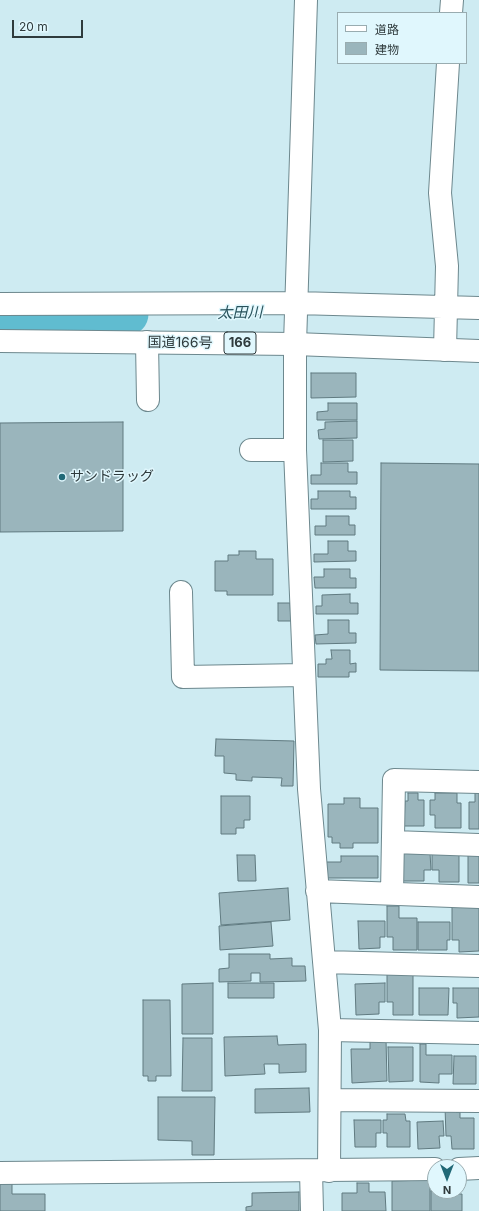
<!DOCTYPE html>
<meta charset="utf-8">
<style>
body{margin:0}
#map{position:relative;width:479px;height:1211px;overflow:hidden;background:#ceebf2;font-family:Inter,"Noto Sans JP",sans-serif}
canvas{display:block}
.legend{position:absolute;left:337px;top:12px;width:130px;height:52px;box-sizing:border-box;background:#e0f7fd;border:1px solid #99acb0;margin:0;padding:5px 7px;list-style:none;font-size:12px;color:#2f3b3d}
.legend li{display:flex;align-items:center;gap:8px;height:20px}
.legend b{width:20px;border:1px solid #99acb0}
.north{position:absolute;left:427px;top:1159px;width:40px;height:40px;box-sizing:border-box;background:#e0f7fd;border:1px solid #99acb0;border-radius:50%;rotate:180deg;font-size:11px;font-weight:700;line-height:16px;text-align:center;color:#2f3b3d}
.north::after{content:'';display:block;margin:auto;width:14px;height:18px;background:#216977;clip-path:polygon(50% 0,100% 100%,50% 72%,0 100%)}
.scale{position:absolute;left:12px;top:20px;width:71px;height:18px;box-sizing:border-box;border:2px solid #2f3b3d;border-top:0;padding-left:5px;font-size:12px;line-height:14px;white-space:nowrap;color:#2f3b3d;-webkit-text-stroke:3px #e0f7fd;paint-order:stroke}
</style>
<div id="map">
<canvas width="479" height="1211"></canvas>
<ul class="legend">
<li><b style="height:5px;background:#fff"></b>道路</li>
<li><b style="height:11px;background:#9ab5bc"></b>建物</li>
</ul>
<div class="north">N</div>
<div class="scale">20 m</div>
</div>
<script>
const context = document.querySelector('canvas').getContext('2d');
context.lineJoin = 'round';
const poly = rows => new Path2D(rows.map(r => 'M' + r).join(''));
function strokePath(path, color, width, dash) { context.strokeStyle = color; context.lineWidth = width; context.lineCap = dash ? 'butt' : 'round'; context.setLineDash(dash || []); context.stroke(path); }
function paint(path, color) { context.fillStyle = color; context.fill(path, 'evenodd'); }
function write(font, color, halo, rows, align = 'center') {
  context.font = font + ' Inter,"Noto Sans JP",sans-serif'; context.lineWidth = 3; context.setLineDash([]); context.textBaseline = 'middle'; context.strokeStyle = halo; context.fillStyle = color; for (const [text, x, y, turn = 0] of rows) {
    context.save(); context.translate(x, y); context.rotate((+turn || 0) * Math.PI / 180); context.textAlign = isNaN(turn) ? turn : align; if (halo) context.strokeText(text, 0, 0); context.fillText(text, 0, 0); context.restore();
  }
}
strokePath(poly([
 [0,316,127,314]
]), '#60bcd0', 43);
const building = poly([
 [311,373,356,373,356,397,311,398,311,373],
 [328,403,357,403,357,420,317,420,317,412,328,411,328,403],
 [357,421,357,438,319,439,318,430,325,429,325,422,357,421],
 [123,422,123,531,0,532,0,423,123,422],
 [323,440,353,440,353,461,323,462,323,440],
 [321,463,348,463,348,472,357,472,357,484,311,484,311,475,321,475,321,463],
 [381,463,479,464,479,671,380,670,381,463],
 [318,491,350,491,350,497,356,497,356,509,311,509,311,499,318,499,318,491],
 [326,516,349,516,349,525,355,525,355,535,315,535,315,526,326,526,326,516],
 [328,541,348,541,348,551,356,551,356,561,314,562,314,554,328,554,328,541],
 [239,551,256,551,256,559,273,559,273,595,227,595,227,591,215,591,215,561,228,561,228,555,239,555,239,551],
 [324,569,350,569,350,578,356,578,356,588,315,588,314,577,324,577,324,569],
 [350,594,350,603,358,603,358,614,316,614,316,606,322,606,322,595,350,594],
 [278,603,290,603,291,621,278,621,278,603],
 [328,620,349,620,349,633,356,633,356,643,316,644,315,635,328,634,328,620],
 [331,650,350,650,350,664,356,663,356,672,349,672,349,677,318,677,318,664,326,664,326,659,332,659,331,650],
 [216,739,294,741,293,786,281,786,282,778,252,777,252,781,236,780,236,774,224,773,224,756,215,756,216,739],
 [408,793,418,793,418,800,424,800,424,826,404,826,405,801,408,801,408,793],
 [435,793,457,793,457,803,461,803,461,828,435,828,435,815,430,815,430,800,435,800,435,793],
 [475,793,479,793,479,829,469,829,469,802,475,802,475,793],
 [221,796,250,796,250,820,244,820,244,828,236,828,236,834,221,834,221,796],
 [344,798,360,798,360,808,378,808,378,843,353,843,353,848,340,848,340,843,332,843,332,837,328,837,328,804,344,804,344,798],
 [432,849,459,849,459,882,439,882,439,870,432,870,432,849],
 [479,849,479,883,468,883,468,855,479,849],
 [403,853,430,853,431,870,424,870,424,881,403,881,403,853],
 [237,855,255,855,256,881,238,881,237,855],
 [341,856,378,856,378,878,325,878,325,862,341,862,341,856],
 [288,888,290,920,221,925,219,893,288,888],
 [387,906,399,906,399,918,417,918,417,950,393,950,393,937,387,937,387,906],
 [452,907,479,907,479,951,459,952,459,940,452,940,452,907],
 [358,921,385,921,385,937,380,937,380,948,359,949,358,921],
 [271,922,273,946,220,950,219,926,271,922],
 [418,922,450,922,450,940,447,940,447,950,418,950,418,922],
 [229,954,270,954,270,959,292,958,292,966,305,966,306,981,260,982,260,973,251,973,251,981,219,982,219,969,229,968,229,954],
 [387,971,413,971,413,1015,393,1015,393,1002,387,1002,387,971],
 [213,983,213,1034,182,1034,182,984,213,983],
 [228,983,274,983,274,998,228,998,228,983],
 [385,983,385,1002,379,1002,379,1014,356,1015,355,984,385,983],
 [419,988,449,988,448,1015,419,1015,419,988],
 [453,988,479,988,479,1017,457,1018,457,1003,453,1003,453,988],
 [143,1000,170,1000,171,1076,156,1076,156,1081,148,1081,148,1076,143,1076,143,1000],
 [277,1036,278,1045,306,1044,306,1072,279,1073,279,1064,264,1064,265,1074,225,1076,224,1037,277,1036],
 [183,1038,212,1038,212,1091,182,1091,183,1038],
 [386,1039,387,1081,352,1083,351,1049,370,1049,370,1040,386,1039],
 [420,1044,426,1044,426,1055,452,1055,452,1074,439,1074,439,1083,420,1082,420,1044],
 [388,1047,413,1047,413,1081,389,1082,388,1047],
 [454,1056,476,1056,476,1084,453,1084,454,1056],
 [309,1088,310,1112,255,1113,255,1089,309,1088],
 [158,1097,215,1097,214,1155,192,1155,192,1141,158,1140,158,1097],
 [445,1107,456,1107,456,1112,460,1112,460,1118,474,1118,474,1149,452,1149,451,1136,446,1136,445,1107],
 [387,1114,405,1114,406,1121,410,1121,410,1147,387,1147,387,1133,383,1133,383,1120,387,1120,387,1114],
 [354,1120,381,1120,381,1133,376,1133,376,1147,355,1147,354,1120],
 [443,1121,444,1136,439,1136,440,1148,418,1149,417,1122,443,1121],
 [0,1178,12,1178,12,1194,45,1194,45,1211,0,1211,0,1178],
 [430,1180,430,1211,392,1211,392,1181,430,1180],
 [357,1183,369,1183,369,1192,385,1192,386,1211,342,1211,342,1193,357,1193,357,1183],
 [431,1191,457,1191,457,1194,462,1194,462,1211,431,1211,431,1191],
 [299,1192,299,1211,246,1211,246,1207,252,1206,252,1193,299,1192]
]);
paint(building, '#9ab5bc');
strokePath(building, '#607a80', 1);
const minor = poly([
 [306,0,295,344,295,450,309,789,330,1030,329,1171],
 [451,13,452,0],
 [0,304,297,303,479,308],
 [147,342,148,400],
 [445,350,447,266,440,193,448,63],
 [251,450,295,450],
 [181,592,183,677,304,675],
 [393,842,479,845],
 [317,891,479,897],
 [392,893,394,780,479,782],
 [324,962,479,966],
 [330,1030,479,1033],
 [330,1100,479,1101],
 [459,1169,479,1168],
 [311,1171,312,1211],
 [0,1173,435,1169]
]);
const highway = poly([
 [0,341,295,344,479,351]
]);
strokePath(minor, '#6d888e', 24);
strokePath(highway, '#6d888e', 24);
strokePath(minor, '#fff', 22);
strokePath(highway, '#fff', 22);
for (const [x, y, r, color] of [
 [62,477,4,"#216977"]
]) { const dot = new Path2D(); dot.arc(x, y, r, 0, 2 * Math.PI); context.fillStyle = color; context.fill(dot); strokePath(dot, '#e0f7fd', 1.5); }
for (const [x, y, w] of [
 [240,343,32]
]) { const box = new Path2D(); box.roundRect(x - w / 2, y - 11, w, 22, 3); context.fillStyle = '#e0f7fd'; context.fill(box); strokePath(box, '#2f3b3d', 1); }
write('bold 13px', '#2f3b3d', null, [
 ["166",240,343]
]);
write('14px', '#2f3b3d', '#e0f7fd', [
 ["国道166号",180,343,1]
]);
write('14px', '#2f3b3d', '#e0f7fd', [
 ["サンドラッグ",70,477]
], 'left');
write('italic 15px', '#28525b', '#e0f7fd', [
 ["太田川",240,313,-1]
]);
</script>
